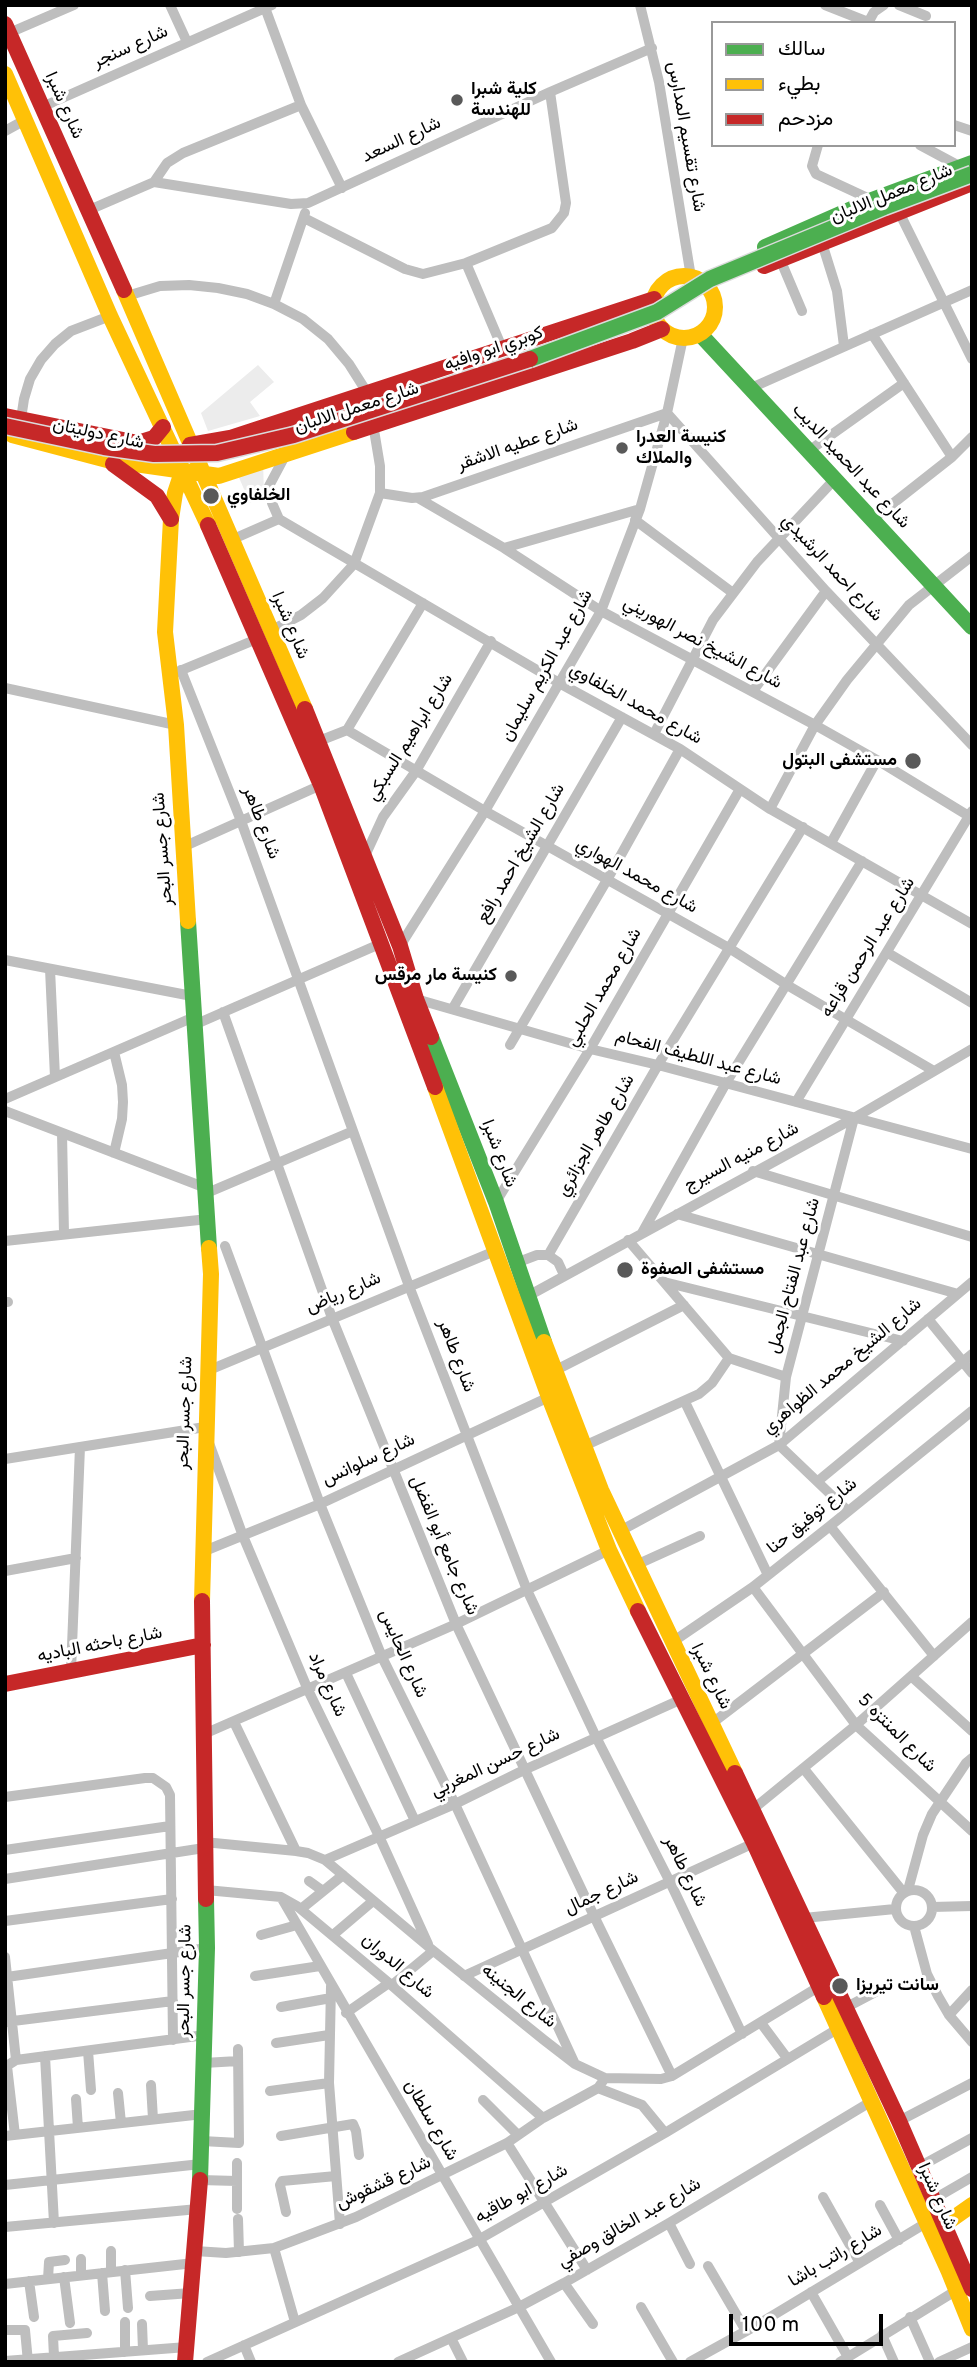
<!DOCTYPE html>
<meta charset="utf-8">
<style>
body{margin:0}
#map{position:relative;width:977px;height:2367px;overflow:hidden;background:#fff;font-family:Overpass,Vazirmatn,sans-serif}
canvas{display:block}
.frame{position:absolute;inset:0;border:7px solid #000;pointer-events:none}
.legend{position:absolute;left:711px;top:21px;width:245px;height:126px;box-sizing:border-box;background:#fff;border:2px solid #999;margin:0;padding:9px 12px;list-style:none;font-size:21px;color:#000}
.legend li{display:flex;align-items:center;gap:14px;height:35px}
.legend b{width:35px;border:2px solid #999}
.scale{position:absolute;left:729px;top:2314px;width:154px;height:32px;box-sizing:border-box;border:4px solid #000;border-top:0;padding-left:9px;font-size:21px;line-height:24px;white-space:nowrap;color:#000;-webkit-text-stroke:5px #fff;paint-order:stroke}
</style>
<div id="map">
<canvas width="977" height="2367"></canvas>
<div class="frame"></div>
<ul class="legend">
<li><b style="height:9px;background:#4caf50"></b>سالك</li>
<li><b style="height:9px;background:#ffc107"></b>بطيء</li>
<li><b style="height:9px;background:#c62828"></b>مزدحم</li>
</ul>
<div class="scale">100 m</div>
</div>
<script>
const context = document.querySelector('canvas').getContext('2d');
context.lineJoin = 'round';
function paint(path, color) { context.fillStyle = color; context.fill(path, 'evenodd'); }
const poly = rows => new Path2D(rows.map(r => 'M' + r).join(''));
function strokePath(path, color, width, dash) { context.strokeStyle = color; context.lineWidth = width; context.lineCap = dash ? 'butt' : 'round'; context.setLineDash(dash || []); context.stroke(path); }
function write(font, color, halo, rows, align = 'center') {
  context.font = font + ' Overpass,Vazirmatn,sans-serif'; context.lineWidth = 6; context.setLineDash([]); context.textBaseline = 'middle'; context.strokeStyle = halo; context.fillStyle = color; for (const [text, x, y, turn = 0] of rows) {
    context.save(); context.translate(x, y); context.rotate((+turn || 0) * Math.PI / 180); context.textAlign = isNaN(turn) ? turn : align; if (halo) context.strokeText(text, 0, 0); context.fillText(text, 0, 0); context.restore();
  }
}
paint(poly([
 [258,365,274,382,250,402,260,416,208,431,201,413],
 [263,458,264,498,250,503,234,466]
]), '#ececec');
strokePath(poly([
 [170,5,187,42],
 [264,5,301,105,342,188],
 [640,5,659,82,691,277],
 [825,5,868,22],
 [899,5,926,16],
 [868,23,874,12,884,5],
 [9,33,74,5],
 [42,107,272,5],
 [954,125,972,131],
 [5,131,25,120],
 [818,145,812,166,816,174,872,200],
 [920,145,961,167],
 [154,182,291,204,308,203,550,92,652,48],
 [89,210,154,182,167,163,183,153,301,105],
 [899,212,972,359],
 [304,218,405,269,423,274,466,263,552,228,564,213,566,203,550,92],
 [822,243,837,291,844,346],
 [780,259,802,311],
 [466,263,503,350],
 [127,296,160,286,189,285,218,288,247,294,274,304,303,319,328,339,349,364,368,394],
 [274,304,305,213],
 [872,334,952,457],
 [751,388,972,290],
 [21,419,24,399,30,379,41,360,55,344,71,331,110,316],
 [810,450,904,383],
 [285,456,269,486,272,503,279,519,561,684,680,749,770,809,972,924],
 [380,493,412,498,423,497,667,413,826,591,972,745],
 [418,498,504,548,601,611,815,725,877,760,972,818],
 [635,520,733,593],
 [872,520,952,457,972,437],
 [231,540,279,519],
 [504,548,640,509],
 [270,631,301,615,323,598,354,564,380,493,380,466,373,424],
 [181,670,241,821,409,1286,527,1590,596,1737,670,1882,742,2034],
 [177,672,257,639],
 [5,688,176,725],
 [753,691,826,591],
 [347,730,423,603],
 [654,734,713,620,757,562,834,480],
 [319,741,347,730,485,811,729,948,787,985,934,1071],
 [770,809,815,725,847,680,909,605,972,556],
 [831,843,877,760],
 [183,847,321,785],
 [365,856,383,817,416,771,491,641],
 [400,946,485,811,601,611,640,509,667,413,683,338],
 [888,953,972,1003],
 [5,960,192,996],
 [50,969,55,1077],
 [416,999,590,1049,658,1065,972,1149],
 [453,1008,622,717],
 [223,1012,332,1318,456,1624,594,1916,672,2076],
 [194,1025,382,943],
 [510,1045,607,880,680,749],
 [5,1099,194,1017],
 [796,1102,972,811],
 [5,1111,206,1188],
 [62,1133,64,1234],
 [114,1153,122,1119,123,1102,122,1085,114,1052],
 [753,1171,972,1237],
 [207,1193,353,1131],
 [496,1202,590,1049,740,789],
 [677,1214,958,1294],
 [642,1233,726,1083,862,861],
 [628,1240,729,1358,786,1377],
 [5,1241,208,1219],
 [225,1246,320,1504,382,1657,455,1804,575,2064],
 [548,1255,558,1262,564,1275],
 [516,1263,537,1255,548,1255,550,1252,658,1065,803,827],
 [664,1282,903,1341],
 [528,1296,854,1118,972,1049],
 [5,1302,8,1302],
 [928,1319,972,1373],
 [207,1371,495,1251],
 [554,1371,684,1305],
 [685,1402,768,1575],
 [209,1443,243,1536,308,1690,379,1836,428,1944],
 [584,1446,699,1394,712,1383,729,1358],
 [5,1459,205,1427],
 [818,1481,972,1354],
 [848,1511,779,1445,786,1377,854,1118],
 [830,1526,934,1656],
 [620,1531,779,1445,972,1282],
 [202,1552,320,1504,549,1397],
 [636,1565,700,1536],
 [5,1571,76,1558],
 [753,1587,856,1725,972,1831],
 [671,1643,753,1587,830,1526,972,1411],
 [71,1671,80,1447],
 [346,1673,415,1821],
 [911,1676,972,1731],
 [234,1722,296,1851],
 [711,1724,884,1592],
 [204,1734,456,1624,609,1550],
 [804,1769,903,1892],
 [5,1797,145,1778,153,1778,166,1787,170,1795,173,2040],
 [752,1810,856,1725,972,1622],
 [204,1842,296,1851,308,1853,325,1860,430,1948,544,2040,575,2064,605,2078,661,2079,672,2076,820,1986],
 [5,1850,170,1826],
 [325,1860,455,1804,524,1770,682,1699],
 [5,1879,204,1848],
 [309,1881,323,1891],
 '896 1908a18 18 0 1 1 36 0a18 18 0 1 1-36 0Z',
 [206,1890,281,1897,297,1906,389,1983,543,2118],
 [908,1890,923,1835,932,1814,966,1763,972,1758],
 [281,1897,551,2362],
 [932,1907,972,1906],
 [301,1909,343,1875],
 [804,1918,895,1909],
 [5,1921,172,1899],
 [914,1926,927,1974,938,1996,949,2015,972,2042],
 [261,1935,297,1925],
 [333,1935,373,1901],
 [5,1957,16,2060],
 [255,1976,320,1966],
 [464,1976,754,1843],
 [7,1977,207,1948],
 [392,1985,433,1951],
 [331,1986,329,2083,340,2224],
 [281,2007,331,1998],
 [845,2008,881,1989],
 [346,2013,389,1983],
 [949,2015,972,1990],
 [5,2022,173,2001],
 [761,2023,787,2058],
 [276,2043,329,2035],
 [88,2051,91,2090],
 [45,2056,54,2223],
 [204,2063,238,2061],
 [7,2066,15,2135],
 [5,2067,16,2060,205,2035],
 [151,2085,153,2119],
 [598,2088,642,2105,665,2133],
 [270,2091,329,2083],
 [118,2093,121,2123],
 [76,2099,78,2128],
 [483,2100,518,2135],
 [899,2121,972,2083],
 [5,2136,203,2114],
 [281,2136,353,2124,356,2131,359,2155],
 [202,2141,239,2143,238,2049],
 [507,2143,587,2270],
 [919,2167,972,2138],
 [200,2180,237,2181],
 [5,2185,201,2164],
 [823,2197,860,2263],
 [934,2199,972,2177],
 [880,2205,899,2240],
 [237,2209,237,2163],
 [286,2212,280,2185,282,2181,336,2176],
 [238,2219,239,2252],
 [669,2223,690,2264],
 [5,2227,198,2209],
 [274,2248,295,2322],
 [111,2251,111,2272],
 [195,2251,226,2253,274,2248,356,2217,507,2143,543,2118,598,2088,605,2078],
 [708,2266,746,2331],
 [125,2270,128,2308],
 [102,2273,105,2311],
 [81,2275,81,2259],
 [64,2277,70,2323],
 [48,2279,49,2262,65,2260],
 [29,2281,34,2317],
 [564,2283,593,2324],
 [5,2284,194,2263],
 [811,2292,848,2357],
 [150,2296,191,2293],
 [641,2307,673,2362],
 [910,2317,930,2362],
 [125,2322,125,2352],
 [142,2324,143,2350],
 [5,2330,25,2330,28,2362],
 [882,2335,894,2362],
 [451,2338,463,2362],
 [244,2345,251,2362],
 [54,2357,53,2336,87,2333],
 [5,2361,187,2347],
 [207,2362,478,2240,665,2133,839,2028],
 [398,2362,519,2307,564,2283,669,2223,872,2101],
 [690,2362,757,2325,926,2223],
 [840,2362,957,2290],
 [939,2362,972,2347]
]), '#bebebe', 10);
strokePath(poly([
 [765,247,872,200,972,163],
 [700,334,972,627],
 [188,921,209,1248],
 [431,1037,496,1202,544,1342],
 [200,2180,207,1948,206,1899]
]), '#4caf50', 16);
strokePath(poly([
 [5,74,110,316,208,525],
 '653 307a31 31 0 1 1 62 0a31 31 0 1 1-62 0Z',
 [124,290,305,709],
 [12,435,107,460,219,476,354,432],
 [183,469,175,493,171,519,165,632,176,725,188,921],
 [435,1087,549,1397,609,1550,638,1611],
 [544,1342,601,1490,735,1773],
 [202,1601,211,1274,209,1248],
 [824,1997,949,2272,972,2329],
 [945,2224,972,2205]
]), '#ffc107', 16);
strokePath(poly([
 [5,24,124,290],
 [764,266,972,183],
 [5,416,138,443,154,438,163,427],
 [354,432,632,341,662,329],
 [190,445,230,438,654,299],
 [113,464,157,496,171,519],
 [208,525,321,785,435,1087],
 [305,709,400,946,416,999,431,1037],
 [202,1601,206,1899],
 [638,1611,754,1843,824,1997],
 [5,1684,203,1645],
 [735,1773,899,2121,972,2289],
 [185,2362,200,2180]
]), '#c62828', 16);
const fastBridge = poly([
 [530,359,657,312,710,279,884,207,972,174]
]);
const jamBridge = poly([
 [5,426,104,447,154,454,217,453,294,435,530,359]
]);
strokePath(fastBridge, '#dbdbdb', 19, []);
strokePath(jamBridge, '#dbdbdb', 19, []);
strokePath(fastBridge, '#4caf50', 16);
strokePath(jamBridge, '#c62828', 16);
for (const [x, y, r, color] of [
 [457,100,7,"#595959"],
 [622,448,7,"#595959"],
 [211,496,9,"#595959"],
 [913,761,9,"#595959"],
 [511,976,7,"#595959"],
 [625,1270,9,"#595959"],
 [840,1986,9,"#595959"]
]) { const dot = new Path2D(); dot.arc(x, y, r, 0, 2 * Math.PI); context.fillStyle = color; context.fill(dot); strokePath(dot, '#fff', 2.5); }
write('18px', '#000', '#fff', [
 ["شارع سنجر",131,48,-24],
 ["شارع شبرا",63,106,66],
 ["شارع تقسيم المدارس",685,137,80],
 ["شارع السعد",402,141,-25],
 ["شارع معمل الالبان",892,195,-22],
 ["كوبري ابو وافيه",494,350,-19],
 ["شارع معمل الالبان",357,409,-18],
 ["شارع دوليتان",98,435,12],
 ["شارع عطيه الاشقر",518,446,-19],
 ["شارع عبد الحميد الديب",850,467,47],
 ["شارع احمد الرشيدي",831,569,47],
 ["شارع شبرا",289,626,67],
 ["شارع الشيخ نصر الهوريني",702,644,28],
 ["شارع عبد الكريم سليمان",548,666,-61],
 ["شارع محمد الخلفاوي",635,705,29],
 ["شارع ابراهيم السبكي",411,738,-58],
 ["شارع طاهر",260,823,69],
 ["شارع جسر البحر",164,849,-94],
 ["شارع الشيخ احمد رافع",522,854,-60],
 ["شارع محمد الهواري",636,877,29],
 ["شارع عبد الرحمن قراعه",869,948,-58],
 ["شارع محمد الحلبي",605,988,-60],
 ["شارع عبد اللطيف الفحام",698,1059,15],
 ["شارع طاهر الجزائري",597,1136,-60],
 ["شارع شبرا",498,1154,69],
 ["شارع منيه السيرج",742,1158,-28],
 ["شارع عبد الفتاح الجمل",795,1276,-75],
 ["شارع رياض",344,1294,-23],
 ["شارع طاهر",455,1356,69],
 ["شارع الشيخ محمد الظواهري",843,1367,-40],
 ["شارع جسر البحر",186,1413,-88],
 ["شارع سلوانس",369,1461,-25],
 ["شارع توفيق حنا",813,1517,-39],
 ["شارع جامع أبو الفضل",443,1546,67],
 ["شارع باحثه الباديه",100,1646,-11],
 ["شارع الحايس",402,1654,66],
 ["شارع شبرا",710,1677,64],
 ["شارع مراد",326,1685,66],
 ["شارع المنتزه 5",896,1734,45],
 ["شارع حسن المغربي",496,1764,-25],
 ["شارع طاهر",684,1872,64],
 ["شارع جمال",602,1894,-25],
 ["شارع الدوران",397,1967,41],
 ["شارع جسر البحر",186,1981,-89],
 ["شارع الجنينه",518,1997,39],
 ["شارع سلطان",430,2121,60],
 ["شارع قشقوش",384,2184,-25],
 ["شارع ابو طاقيه",522,2195,-29],
 ["شارع شبرا",936,2197,66],
 ["شارع عبد الخالق وصفي",630,2224,-30],
 ["شارع راتب باشا",836,2257,-31]
]);
write('bold 18px', '#000', '#fff', [
 ["كلية شبرا",471,90],
 ["للهندسة",471,111],
 ["كنيسة العدرا",636,438],
 ["والملاك",636,459],
 ["الخلفاوي",227,496],
 ["مستشفى البتول",897,761,"right"],
 ["كنيسة مار مرقس",497,976,"right"],
 ["مستشفى الصفوة",641,1270],
 ["سانت تيريزا",856,1986]
], 'left');
</script>
